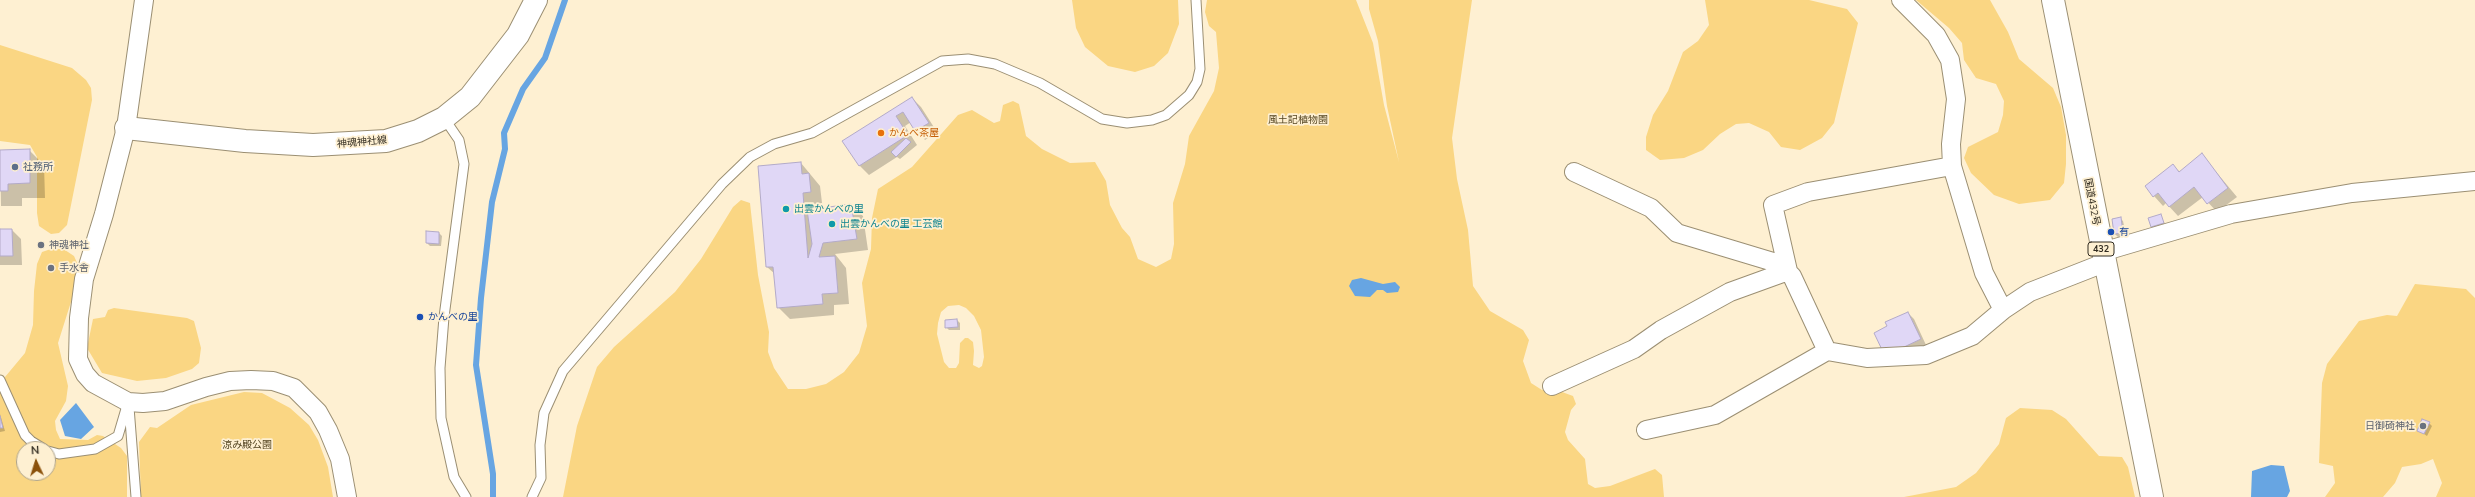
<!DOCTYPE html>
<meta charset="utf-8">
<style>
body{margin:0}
#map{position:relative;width:2475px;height:497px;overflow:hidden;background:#fef0d2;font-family:Mulish,sans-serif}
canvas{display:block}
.north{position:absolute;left:16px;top:441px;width:40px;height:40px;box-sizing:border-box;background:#fef0d2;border:1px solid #aca28b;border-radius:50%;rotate:356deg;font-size:11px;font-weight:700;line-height:16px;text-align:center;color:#322c21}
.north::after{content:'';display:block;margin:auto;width:14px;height:18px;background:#8b510a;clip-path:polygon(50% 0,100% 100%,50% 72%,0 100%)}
</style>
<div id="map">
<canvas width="2475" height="497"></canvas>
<div class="north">N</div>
</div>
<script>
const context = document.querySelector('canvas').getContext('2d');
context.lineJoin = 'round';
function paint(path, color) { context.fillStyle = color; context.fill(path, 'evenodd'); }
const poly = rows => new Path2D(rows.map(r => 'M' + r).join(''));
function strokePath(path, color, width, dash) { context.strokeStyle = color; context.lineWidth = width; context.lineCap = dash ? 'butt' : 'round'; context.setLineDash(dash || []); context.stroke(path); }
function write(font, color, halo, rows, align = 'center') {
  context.font = font + ' Mulish,"Noto Sans JP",sans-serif'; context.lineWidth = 3.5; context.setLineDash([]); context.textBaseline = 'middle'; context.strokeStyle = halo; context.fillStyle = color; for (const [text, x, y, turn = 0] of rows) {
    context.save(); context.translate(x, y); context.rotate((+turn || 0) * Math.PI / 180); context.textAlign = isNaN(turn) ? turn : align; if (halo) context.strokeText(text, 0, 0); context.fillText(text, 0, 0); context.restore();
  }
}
paint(poly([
 [1072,0,1178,0,1179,24,1168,53,1154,66,1135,72,1108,66,1085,47,1076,28],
 [1207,0,1356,0,1373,43,1384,105,1399,162,1387,106,1378,41,1369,9,1369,0,1472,0,1452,138,1457,179,1468,230,1473,286,1490,311,1523,330,1529,340,1523,361,1531,383,1542,390,1562,392,1573,396,1576,404,1571,410,1565,432,1568,440,1585,459,1588,484,1595,488,1610,486,1655,469,1662,475,1664,497,563,497,577,426,597,367,614,347,675,292,701,259,733,207,741,200,750,203,758,275,769,332,768,352,774,368,788,389,806,389,826,384,844,372,859,353,867,326,862,283,871,249,872,218,878,189,912,167,958,115,972,110,994,123,1000,121,1003,105,1013,101,1019,104,1026,136,1042,149,1070,163,1095,162,1106,181,1110,205,1122,228,1130,237,1138,259,1156,267,1171,259,1174,244,1173,203,1185,164,1189,136,1214,91,1219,68,1216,32,1209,26,1205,12],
 [959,305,966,308,974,316,981,330,984,357,982,366,979,368,973,365,974,351,973,342,968,338,965,338,960,343,959,363,956,368,949,368,944,362,937,334,938,323,941,312,948,306],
 [1705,0,1809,0,1847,9,1858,23,1834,123,1822,138,1800,150,1781,147,1769,132,1749,123,1736,124,1720,134,1703,150,1684,158,1660,160,1646,150,1646,137,1653,115,1668,91,1683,52,1698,41,1709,25],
 [1916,0,1990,0,2008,32,2019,59,2053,88,2061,107,2066,135,2066,164,2064,183,2050,200,2019,204,1994,195,1971,173,1964,158,1968,147,1998,132,2003,115,2004,101,1996,84,1976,78,1964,60,1962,43,1949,28],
 [0,45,72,68,86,80,91,88,92,100,67,225,59,233,51,234,39,226,37,213,37,157,30,145,0,141],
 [54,248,65,250,74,256,78,265,76,286,58,343,68,386,66,401,55,421,56,430,60,439,88,440,97,435,103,436,121,448,127,456,127,497,0,497,0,383,25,353,33,325,34,291,37,264,42,252],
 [24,449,48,449,48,473,24,473],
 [2415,284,2466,289,2475,298,2475,497,2436,497,2442,483,2433,459,2421,464,2402,467,2395,483,2383,497,2325,497,2335,483,2333,466,2319,463,2322,383,2327,364,2359,321,2387,315,2397,316],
 [114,308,187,318,194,321,201,348,199,363,192,369,166,378,137,381,102,373,87,348,93,319,105,317,108,310],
 [244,392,262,393,290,408,309,425,318,440,328,467,333,497,141,497,139,442,150,427,157,428,191,405],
 [2020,408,2052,410,2066,419,2099,456,2122,457,2128,467,2135,497,1904,497,1956,487,1976,473,1999,444,2006,418]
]), '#fad683');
paint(poly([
 [1361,278,1383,284,1395,282,1400,287,1398,292,1387,293,1383,290,1377,290,1370,297,1355,296,1349,286,1352,280],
 [76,403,94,427,81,439,65,436,60,420],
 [2271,465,2284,466,2290,491,2287,497,2251,497,2252,471]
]), '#67a5e2');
paint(poly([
 [912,98,921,107,937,132,925,140,911,122,905,126,917,145,900,159,897,157,869,175,860,166,843,141],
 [29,150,44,165,45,198,22,198,22,206,1,206,0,151],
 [2202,155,2237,197,2217,212,2203,197,2178,216,2166,203,2163,206,2146,187,2173,166,2180,172],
 [801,163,820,186,822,203,814,204,814,210,851,205,863,216,868,250,835,254,846,268,849,304,834,305,834,315,790,319,778,307,775,274,767,267],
 [2160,215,2166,226,2155,230,2152,227],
 [2120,218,2123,221,2126,235,2118,237,2115,234],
 [0,230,12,230,21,239,22,265,0,265],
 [439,233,442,236,441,246,430,246,427,243],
 [1908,313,1914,319,1926,345,1892,362],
 [957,320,960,323,960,330,949,330,946,327],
 [0,414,5,431,0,432],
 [2429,423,2432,426,2427,436,2418,430]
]), '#0003');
strokePath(poly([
 [493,497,493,474,476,365,481,298,492,202,505,149,504,133,523,89,545,58,565,0]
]), '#67a5e2', 6);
const building = poly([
 [912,97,929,123,915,131,903,112,896,116,908,135,859,166,842,141,912,97],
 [906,138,911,142,896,157,891,152,906,138],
 [30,149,30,183,8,184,8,191,0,191,0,150,30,149],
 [2202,153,2228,188,2207,204,2194,187,2169,207,2158,193,2153,197,2145,186,2173,164,2179,172,2202,153],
 [801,162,802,174,809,173,811,192,803,193,808,258,812,244,807,210,851,204,857,239,823,243,819,257,835,256,838,293,822,294,823,304,777,308,773,267,766,267,758,166,801,162],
 [2161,214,2164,223,2151,227,2148,218,2161,214],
 [2121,217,2123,233,2114,234,2112,219,2121,217],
 [0,229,12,229,13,256,0,256,0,229],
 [426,231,439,232,439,244,426,243,426,231],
 [1908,312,1921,339,1885,356,1874,333,1887,326,1885,322,1908,312],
 [957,319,958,327,945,328,945,320,957,319],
 [0,416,3,428,0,428,0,416],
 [2422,419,2430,422,2424,434,2417,431,2422,419]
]);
paint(building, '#e0d7f6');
strokePath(building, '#b3aac8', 1);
const lane = poly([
 [444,118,459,140,464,164,444,317,440,368,441,418,454,477,466,497],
 [0,380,25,435,31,441,44,449],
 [129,407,136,497],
 [48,451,59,454,95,449,118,436,128,402],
 [532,497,541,478,540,445,544,413,563,371,722,184,750,157,774,144,812,133,942,61,968,59,995,64,1040,83,1102,119,1127,123,1152,120,1166,115,1189,95,1197,82,1200,69,1196,0]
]);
const street = poly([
 [144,0,126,128,104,214,84,279,79,318,78,359,85,374,93,383,128,402,143,403,165,401,206,387,230,381,251,380,273,381,294,388,318,412,328,430,340,459,347,497],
 [1901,0,1936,35,1950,60,1956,99,1951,144,1952,166,1984,273,2003,310],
 [1574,172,1651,208,1677,233,1780,264,1792,276,1827,351],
 [2102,252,2231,214,2352,193,2475,181],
 [1552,386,1634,349,1661,330,1730,292,1788,271,1773,205,1808,192,1952,166],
 [1646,430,1715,415,1827,351,1867,358,1926,355,1972,336,2003,310,2030,292,2104,263]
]);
const secondary = poly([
 [126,128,245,141,313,145,386,141,418,131,444,118,470,97,518,35,536,0]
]);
const highway = poly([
 [2053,0,2152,497]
]);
strokePath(lane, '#9b8f73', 11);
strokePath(street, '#9b8f73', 20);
strokePath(secondary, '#9b8f73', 24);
strokePath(highway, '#9b8f73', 24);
strokePath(lane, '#fff', 9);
strokePath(street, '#fff', 18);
strokePath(secondary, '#fff', 22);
strokePath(highway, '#fff', 22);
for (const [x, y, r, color] of [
 [881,133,4,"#e8710a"],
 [15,167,4,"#5c6f8a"],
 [786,209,4,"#0f9aa8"],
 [832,224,4,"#0f9aa8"],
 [2111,232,4,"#1a4fb4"],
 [41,245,4,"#6b7280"],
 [51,268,4,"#6b7280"],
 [420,317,4,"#1a4fb4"],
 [2423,426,4,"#6b7280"]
]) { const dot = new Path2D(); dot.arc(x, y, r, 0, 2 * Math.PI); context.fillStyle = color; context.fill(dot); strokePath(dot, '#fef0d2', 1.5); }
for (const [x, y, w] of [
 [2101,249,26]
]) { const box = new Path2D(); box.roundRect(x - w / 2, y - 7, w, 14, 3); context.fillStyle = '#fef0d2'; context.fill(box); strokePath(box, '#322c21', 1); }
write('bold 9px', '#322c21', null, [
 ["432",2101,249]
]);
write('10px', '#534420', '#fef0d2', [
 ["風土記植物園",1298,120],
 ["涼み殿公園",247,445]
]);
write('10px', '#c56008', '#fef0d2', [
 ["かんべ茶屋",889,133]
], 'left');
write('10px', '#322c21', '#fef0d2', [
 ["神魂神社線",362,142,-5],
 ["国道432号",2092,202,79]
]);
write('10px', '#4e5e75', '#fef0d2', [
 ["社務所",23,167]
], 'left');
write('10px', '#0d838f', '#fef0d2', [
 ["出雲かんべの里",794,209],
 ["出雲かんべの里 工芸館",840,224]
], 'left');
write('10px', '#164399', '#fef0d2', [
 ["有",2119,232],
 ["かんべの里",428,317]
], 'left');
write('10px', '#5b616d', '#fef0d2', [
 ["神魂神社",49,245],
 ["手水舎",59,268],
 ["日御碕神社",2415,426,"right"]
], 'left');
</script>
